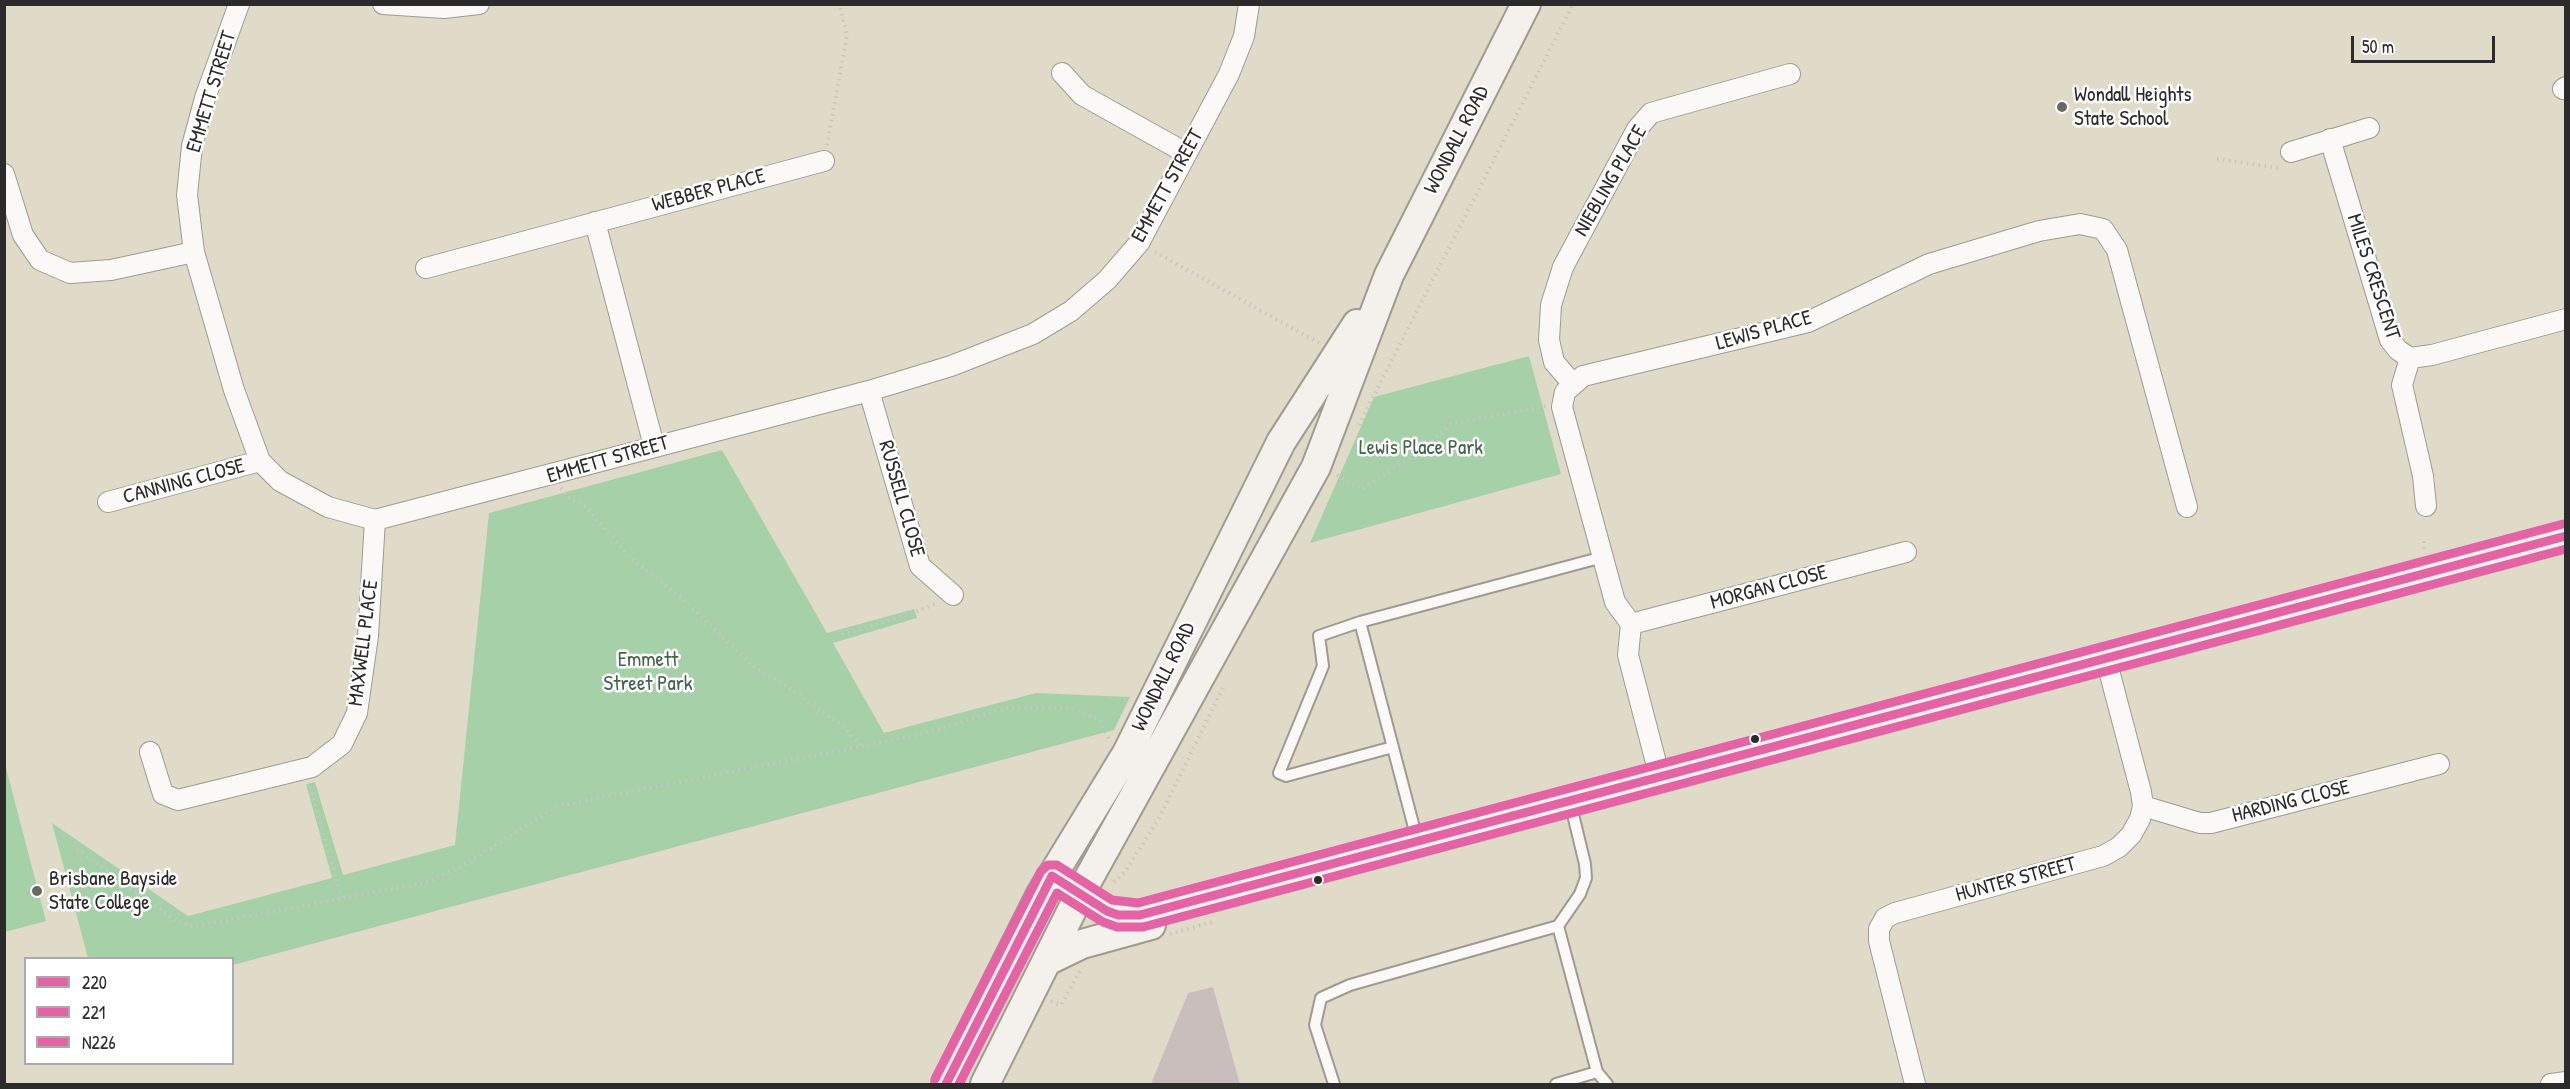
<!DOCTYPE html>
<style>
body{margin:0}
#map{position:relative;width:2570px;height:1089px;overflow:hidden;background:#e0dac8;font-family:"Patrick Hand",sans-serif}
canvas{display:block}
.frame{position:absolute;inset:0;border:6px solid #2b2b2b;pointer-events:none}
.legend{position:absolute;left:24px;top:957px;width:210px;height:108px;box-sizing:border-box;background:#fff;border:2px solid #aaa;margin:0;padding:8px 10px;list-style:none;font-size:18px;color:#2b2b2b}
.legend li{display:flex;align-items:center;gap:12px;height:30px}
.legend b{width:30px;border:2px solid #aaa}
.scale{position:absolute;left:2351px;top:36px;width:144px;height:27px;box-sizing:border-box;border:3px solid #2b2b2b;border-top:0;padding-left:8px;font-size:18px;line-height:21px;white-space:nowrap;color:#2b2b2b;-webkit-text-stroke:4px #fff;paint-order:stroke}
</style>
<div id="map">
<canvas width="2570" height="1089"></canvas>
<div class="frame"></div>
<ul class="legend">
<li><b style="height:8px;background:#e463a4"></b>220</li>
<li><b style="height:8px;background:#e463a4"></b>221</li>
<li><b style="height:8px;background:#e463a4"></b>N226</li>
</ul>
<div class="scale">50 m</div>
</div>
<script>
const context = document.querySelector('canvas').getContext('2d');
context.lineJoin = 'round';
function paint(path, color) { context.fillStyle = color; context.fill(path, 'evenodd'); }
const poly = rows => new Path2D(rows.map(r => 'M' + r).join(''));
function strokePath(path, color, width, dash) { context.strokeStyle = color; context.lineWidth = width; context.lineCap = dash ? 'butt' : 'round'; context.setLineDash(dash || []); context.stroke(path); }
function write(font, color, halo, rows, align = 'center') {
  context.font = font + ' "Patrick Hand",sans-serif'; context.lineWidth = 5; context.setLineDash([]); context.textBaseline = 'middle'; context.strokeStyle = halo; context.fillStyle = color; for (const [text, x, y, turn = 0] of rows) {
    context.save(); context.translate(x, y); context.rotate((+turn || 0) * Math.PI / 180); context.textAlign = isNaN(turn) ? turn : align; if (halo) context.strokeText(text, 0, 0); context.fillText(text, 0, 0); context.restore();
  }
}
paint(poly([
 [1529,356,1561,474,1310,543,1374,397],
 [722,450,827,633,914,609,917,618,833,643,884,733,1036,693,1130,697,1114,730,233,965,232,958,88,958,52,823,188,916,332,878,306,784,315,782,343,875,455,845,489,513],
 [5,764,46,921,5,932,4,932]
]), '#a6d1a8');
paint(poly([
 [1213,987,1240,1084,1151,1084,1188,993]
]), '#c9bebc');
const lane = poly([
 [1360,622,1319,636,1323,666,1279,773,1286,776,1393,747],
 [1570,802,1585,864,1586,878,1580,894,1558,926,1597,1072,1607,1084],
 [1417,839,1360,622,1603,557],
 [1334,1084,1315,1025,1321,998,1350,985,1558,926],
 [1556,1084,1597,1072]
]);
const street = poly([
 [239,4,205,98,192,146,187,195,194,252,234,390,260,461,280,481,328,507,375,520,869,391,951,366,1033,334,1071,311,1107,280,1139,243,1229,74,1244,36,1249,4],
 [383,4,444,8,479,4],
 [1062,73,1082,95,1186,153],
 [2563,89,2566,87],
 [2330,139,2390,340,2398,350,2410,358,2432,355,2566,319],
 [2291,152,2369,128],
 [4,174,23,235,40,260,70,273,111,270,194,252],
 [595,222,654,446],
 [426,268,824,161],
 [2410,358,2402,385,2423,476,2426,506],
 [1572,383,1554,362,1549,340,1551,305,1563,267,1637,129,1651,113,1790,74],
 [869,391,920,566,953,595],
 [108,502,260,461],
 [1631,624,1906,552],
 [150,752,163,794,178,800,312,767,342,744,357,713,368,636,375,520],
 [1660,778,1628,655,1631,624,1615,602,1562,407,1565,392,1583,376,1808,322,1929,264,2039,231,2080,224,2103,229,2117,250,2187,507],
 [2143,806,2200,823,2211,823,2439,764],
 [1915,1084,1879,941,1879,929,1885,918,1895,913,2103,856,2119,847,2131,835,2140,819,2143,806,2141,792,2106,659],
 [2551,1084,2566,1082]
]);
const secondary = poly([
 [1052,876,1107,911,1118,915,1140,915,2566,536],
 [1047,961,1082,944,1151,925],
 [946,1084,1041,894,1127,753,1281,442,1357,324],
 [985,1084,1080,894,1316,467,1389,275,1526,4]
]);
strokePath(lane, '#9f9b90', 14);
strokePath(street, '#9f9b90', 22);
strokePath(secondary, '#9f9b90', 32);
strokePath(poly([
 [827,145,847,35,839,4],
 [2217,159,2280,168],
 [1155,252,1319,343],
 [1359,425,1573,4],
 [1337,475,1362,489,1425,448,1450,424,1546,406],
 [561,488,570,499,585,506,631,558,682,598,757,670,780,681,846,729,860,745],
 [2424,549,2424,539],
 [842,635,918,611,936,603],
 [310,787,342,899],
 [77,849,175,920,192,927,427,882,462,866,558,806,923,734,1006,708,1071,708,1099,720,1109,739],
 [1114,882,1125,872,1159,818,1223,688],
 [1170,934,1212,922],
 [1051,1001,1061,1005,1080,971]
]), '#c7c6c2', 4, [1.5, 4.5]);
strokePath(lane, '#faf9f7', 10);
strokePath(street, '#faf9f7', 20);
strokePath(secondary, '#f4f1ec', 28);
strokePath(poly([
 [946,1084,1052,876,1107,911,1118,915,1140,915,2566,536]
]), '#e463a4', 9);
strokePath(poly([
 [959,1084,1057,893,1103,922,1117,927,1143,927,2566,549]
]), '#e463a4', 9);
strokePath(poly([
 [935,1079,1041,871,1048,865,1057,865,1112,900,1138,903,2563,524]
]), '#e463a4', 9);
for (const [x, y, r, color] of [
 [2062,107,6,"#6a6862"],
 [1755,739,5,"#2b2b2b"],
 [1318,880,5,"#2b2b2b"],
 [37,891,6,"#6a6862"]
]) { const dot = new Path2D(); dot.arc(x, y, r, 0, 2 * Math.PI); context.fillStyle = color; context.fill(dot); strokePath(dot, '#fff', 2); }
write('21px', '#2b2b2b', '#fff', [
 ["EMMETT STREET",212,92,-73],
 ["WONDALL ROAD",1457,140,-63],
 ["NIEBLING PLACE",1611,181,-60],
 ["EMMETT STREET",1168,186,-61],
 ["WEBBER PLACE",709,191,-15],
 ["MILES CRESCENT",2373,277,72],
 ["LEWIS PLACE",1764,331,-16],
 ["EMMETT STREET",608,460,-16],
 ["CANNING CLOSE",184,482,-15],
 ["RUSSELL CLOSE",901,499,74],
 ["MORGAN CLOSE",1769,588,-15],
 ["MAXWELL PLACE",364,643,-83],
 ["WONDALL ROAD",1164,677,-64],
 ["HARDING CLOSE",2291,802,-14],
 ["HUNTER STREET",2016,880,-15]
]);
write('21px', '#2b2b2b', '#fff', [
 ["Wondall Heights",2074,95],
 ["State School",2074,119],
 ["Brisbane Bayside",49,879],
 ["State College",49,903]
], 'left');
write('21px', '#45634d', '#fff', [
 ["Lewis Place Park",1421,448],
 ["Emmett",648,660],
 ["Street Park",648,684]
]);
</script>
